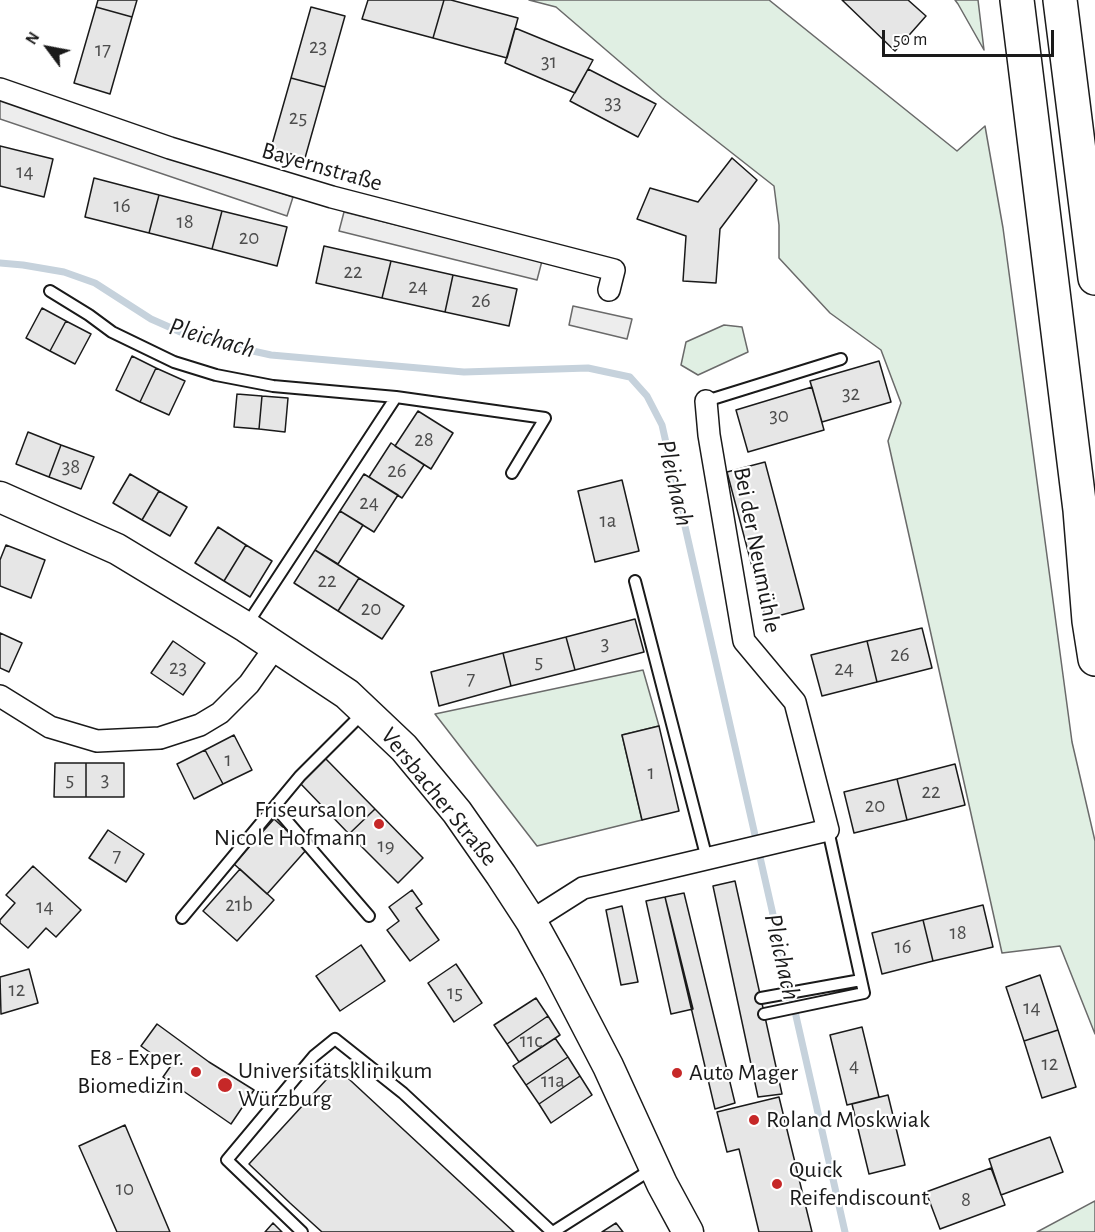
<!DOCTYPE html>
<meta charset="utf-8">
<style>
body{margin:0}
#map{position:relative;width:1095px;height:1232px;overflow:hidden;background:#fff;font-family:"Alegreya Sans",sans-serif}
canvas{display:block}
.north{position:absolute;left:18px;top:18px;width:60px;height:60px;-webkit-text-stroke:4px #fff;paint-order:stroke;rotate:302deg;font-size:16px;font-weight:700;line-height:24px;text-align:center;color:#1a1a1a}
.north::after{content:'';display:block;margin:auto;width:21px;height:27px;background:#1a1a1a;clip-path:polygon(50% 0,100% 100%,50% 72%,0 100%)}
.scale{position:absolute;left:882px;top:30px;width:172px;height:27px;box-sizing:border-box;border:3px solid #1a1a1a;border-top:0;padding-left:8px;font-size:18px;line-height:21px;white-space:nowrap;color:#1a1a1a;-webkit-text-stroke:4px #fff;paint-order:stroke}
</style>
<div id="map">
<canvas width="1095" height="1232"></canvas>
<div class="north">N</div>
<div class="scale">50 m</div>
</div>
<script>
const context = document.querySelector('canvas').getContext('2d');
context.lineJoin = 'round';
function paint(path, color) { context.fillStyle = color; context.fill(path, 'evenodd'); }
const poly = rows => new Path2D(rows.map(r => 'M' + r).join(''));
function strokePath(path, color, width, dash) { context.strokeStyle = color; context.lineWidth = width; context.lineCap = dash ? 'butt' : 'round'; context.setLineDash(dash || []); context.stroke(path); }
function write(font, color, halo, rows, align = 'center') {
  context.font = font + ' "Alegreya Sans",sans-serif'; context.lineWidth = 4.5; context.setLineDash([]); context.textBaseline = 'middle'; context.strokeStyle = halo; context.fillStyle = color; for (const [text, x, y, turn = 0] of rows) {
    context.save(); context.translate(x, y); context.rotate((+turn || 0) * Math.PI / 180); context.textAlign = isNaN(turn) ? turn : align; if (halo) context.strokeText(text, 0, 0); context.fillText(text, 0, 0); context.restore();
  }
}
const green = poly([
 [529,0,769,0,957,151,985,126,1003,228,1072,742,1095,841,1095,1034,1060,946,1002,953,888,441,901,403,881,350,830,313,779,258,779,225,774,186,662,98,556,7,529,0],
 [955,0,978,0,984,50,958,4,955,0],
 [724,325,742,327,748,352,698,375,681,365,686,342,724,325],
 [643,670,659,726,622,735,642,820,537,846,435,714,643,670],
 [1095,1201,1095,1232,1037,1232,1095,1201]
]);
paint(green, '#e0efe3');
strokePath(green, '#6a6a6a', 1.5);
const parking = poly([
 [0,99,293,197,287,216,0,119,0,99],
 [344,212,542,261,537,280,339,231,344,212],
 [573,306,632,319,627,339,569,325,573,306]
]);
paint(parking, '#ededed');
strokePath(parking, '#6a6a6a', 1.5);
strokePath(poly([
 [0,263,23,265,64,272,95,283,151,319,194,338,271,355,464,372,588,368,630,377,647,396,662,425,845,1232]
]), '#c6d2dc', 7);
const building = poly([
 [98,0,137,0,132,17,96,7,98,0],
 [368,0,444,0,433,38,362,19,368,0],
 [444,0,451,0,518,18,507,58,433,38,444,0],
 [842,0,908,0,926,16,895,51,842,0],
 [96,7,132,17,110,94,74,83,96,7],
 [311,7,345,16,325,87,291,78,311,7],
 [515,28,593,60,575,93,505,63,515,28],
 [588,69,656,104,638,137,570,101,588,69],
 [291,78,325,87,305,158,271,148,291,78],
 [0,146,53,159,44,197,0,186,0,146],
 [732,158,757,180,720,229,716,283,683,281,686,236,637,219,650,188,698,202,732,158],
 [94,178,159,195,149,233,85,217,94,178],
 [159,195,222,211,212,249,149,233,159,195],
 [222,211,287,227,277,266,212,249,222,211],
 [324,246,391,261,382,298,316,283,324,246],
 [391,261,453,275,445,312,382,298,391,261],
 [453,275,517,289,509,326,445,312,453,275],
 [42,308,66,321,50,351,26,338,42,308],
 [66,321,91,334,75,364,50,351,66,321],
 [132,356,156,368,140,402,116,390,132,356],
 [879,361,891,402,822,422,810,381,879,361],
 [156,368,185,381,169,415,140,402,156,368],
 [812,387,824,430,748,452,736,410,812,387],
 [237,394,262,396,259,429,234,427,237,394],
 [262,396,288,398,285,432,259,429,262,396],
 [418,411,453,433,431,469,395,446,418,411],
 [28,432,61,445,49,477,16,464,28,432],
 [391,443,424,465,402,498,369,477,391,443],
 [61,445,94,457,81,489,49,477,61,445],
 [765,462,804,609,766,619,727,472,765,462],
 [130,474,159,491,142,520,113,503,130,474],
 [364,474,398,495,374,532,340,511,364,474],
 [622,480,639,551,595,562,578,491,622,480],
 [159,491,187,507,170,536,142,520,159,491],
 [340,511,363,525,338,564,315,550,340,511],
 [218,527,246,545,224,581,195,563,218,527],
 [6,545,45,560,31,598,0,586,0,560,6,545],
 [246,545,272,561,250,597,224,581,246,545],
 [315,550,359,578,338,611,294,583,315,550],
 [359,578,404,606,382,639,338,611,359,578],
 [635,619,644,652,575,670,566,637,635,619],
 [922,628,932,668,877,682,867,641,922,628],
 [0,633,22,643,9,672,0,668,0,633],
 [566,637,575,670,511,686,503,653,566,637],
 [173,641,205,663,183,695,151,673,173,641],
 [867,641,877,682,822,696,811,655,867,641],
 [503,653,511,686,439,706,431,672,503,653],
 [659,726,679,811,642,820,622,735,659,726],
 [234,735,252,770,223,784,205,750,234,735],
 [205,750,223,784,194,799,177,764,205,750],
 [324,757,375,809,349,834,299,782,324,757],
 [55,763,86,763,86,797,54,797,55,763],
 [86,763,124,763,124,797,86,797,86,763],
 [955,764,965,805,907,820,897,779,955,764],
 [897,779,907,820,854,833,844,792,897,779],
 [375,809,423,858,398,883,349,834,375,809],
 [274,819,307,849,267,894,234,864,274,819],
 [108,830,144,854,126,882,89,858,108,830],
 [33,866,81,910,56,937,46,928,28,948,0,923,0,920,15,903,6,895,33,866],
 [240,869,274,900,237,941,203,911,240,869],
 [735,881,782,1094,758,1097,713,886,735,881],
 [412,890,422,904,416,908,439,940,410,961,387,930,399,921,389,907,412,890],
 [684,893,735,1103,715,1109,665,897,684,893],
 [665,897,693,1009,671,1014,646,901,665,897],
 [983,905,993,947,933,961,923,920,983,905],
 [622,906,638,982,621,985,606,910,622,906],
 [923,920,933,961,882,974,872,933,923,920],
 [361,945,385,981,340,1011,316,976,361,945],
 [456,964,482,1003,454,1022,428,983,456,964],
 [29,969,38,1003,1,1014,0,977,29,969],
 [1040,975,1058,1030,1024,1041,1006,987,1040,975],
 [536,998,548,1016,507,1044,494,1025,536,998],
 [548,1016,560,1035,519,1062,507,1044,548,1016],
 [157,1024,209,1062,254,1090,231,1124,163,1077,170,1067,141,1046,157,1024],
 [862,1027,879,1097,847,1105,830,1035,862,1027],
 [1058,1030,1076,1087,1042,1098,1024,1041,1058,1030],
 [555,1038,568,1057,526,1085,513,1066,555,1038],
 [568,1057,580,1076,539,1104,526,1085,568,1057],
 [337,1068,514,1232,322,1232,290,1203,249,1164,337,1068],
 [580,1076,592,1095,551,1123,539,1104,580,1076],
 [888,1095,905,1165,869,1174,852,1104,888,1095],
 [779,1097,812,1232,759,1232,739,1149,727,1152,717,1112,779,1097],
 [125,1125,170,1232,117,1232,79,1146,125,1125],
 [1050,1137,1063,1172,1001,1195,989,1159,1050,1137],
 [991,1168,1005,1205,940,1229,926,1192,991,1168],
 [273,1223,282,1232,265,1232,273,1223],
 [616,1223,623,1232,602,1232,616,1223]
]);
paint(building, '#e6e6e6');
strokePath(building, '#1a1a1a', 1.5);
const service = poly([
 [50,291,89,315,112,332,174,362,216,375,273,386,396,397,246,626],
 [396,397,545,418,512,473],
 [706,401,841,359],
 [635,581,707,859],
 [275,807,369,916],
 [182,918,300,776,363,713],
 [761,998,861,980],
 [764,1014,864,993,828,830],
 [302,1232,227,1160,314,1056,335,1039,403,1093,552,1232],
 [553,1232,652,1169]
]);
const minor = poly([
 [0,89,170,148,332,197,614,270,609,290],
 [0,696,50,727,97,741,160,738,200,725,220,713,249,684,276,646],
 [531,921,583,888,828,830,795,702,744,641,709,435,706,401]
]);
const secondary = poly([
 [0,497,117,549,246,627,347,694,404,748,457,812,501,875,531,921,557,968,608,1066,662,1184,688,1232]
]);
const trunk = poly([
 [1017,0,1080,510,1089,621,1095,659],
 [1060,0,1095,278]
]);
strokePath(service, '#1a1a1a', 14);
strokePath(minor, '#1a1a1a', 24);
strokePath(secondary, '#1a1a1a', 33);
strokePath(trunk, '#1a1a1a', 36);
strokePath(service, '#fff', 10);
strokePath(minor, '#fff', 21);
strokePath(secondary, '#fff', 30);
strokePath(trunk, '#fff', 33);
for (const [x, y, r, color] of [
 [379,824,6,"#c62828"],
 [196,1072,6,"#c62828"],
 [677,1073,6,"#c62828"],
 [225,1085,8,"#c62828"],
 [754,1120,6,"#c62828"],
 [777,1184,6,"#c62828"]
]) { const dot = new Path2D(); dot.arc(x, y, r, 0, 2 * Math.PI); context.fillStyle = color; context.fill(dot); strokePath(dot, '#fff', 2); }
write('21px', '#4d4d4d', null, [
 ["23",318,47],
 ["17",103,50],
 ["31",549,62],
 ["33",613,103],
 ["25",298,118],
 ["14",25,172],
 ["16",122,206],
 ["18",185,222],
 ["20",249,238],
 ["22",353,272],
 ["24",418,287],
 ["26",481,301],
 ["32",851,394],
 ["30",779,416],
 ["28",424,440],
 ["38",71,467],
 ["26",397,471],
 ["24",369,503],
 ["1a",608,521],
 ["22",327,581],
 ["20",371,609],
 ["3",605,644],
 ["26",900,655],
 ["5",539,662],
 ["23",178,668],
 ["24",844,669],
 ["7",471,679],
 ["1",228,760],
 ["1",651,773],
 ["5",70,780],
 ["3",105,780],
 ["22",931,792],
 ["20",875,806],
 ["19",386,846],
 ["7",117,856],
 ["21b",239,905],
 ["14",45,907],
 ["18",958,933],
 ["16",903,947],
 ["12",17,990],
 ["15",455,993],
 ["14",1032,1008],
 ["11c",531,1041],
 ["12",1050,1064],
 ["4",854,1066],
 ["11a",553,1081],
 ["10",125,1189],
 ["8",966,1200]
]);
write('24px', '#1a1a1a', '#fff', [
 ["Bayernstraße",322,167,16],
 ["Bei der Neumühle",757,550,79],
 ["Versbacher Straße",439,797,51]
]);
write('24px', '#1a1a1a', '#fff', [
 ["Friseursalon",367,810,"right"],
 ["Nicole Hofmann",367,838,"right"],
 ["E8 - Exper.",184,1058,"right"],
 ["Biomedizin",184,1086,"right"],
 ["Universitätsklinikum",238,1071],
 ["Würzburg",238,1099],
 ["Auto Mager",689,1073],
 ["Roland Moskwiak",766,1120],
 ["Quick",789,1170],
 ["Reifendiscount",789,1198]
], 'left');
write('italic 26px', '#1a1a1a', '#fff', [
 ["Pleichach",212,338,16],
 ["Pleichach",675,483,77],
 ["Pleichach",782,957,77]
]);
</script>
